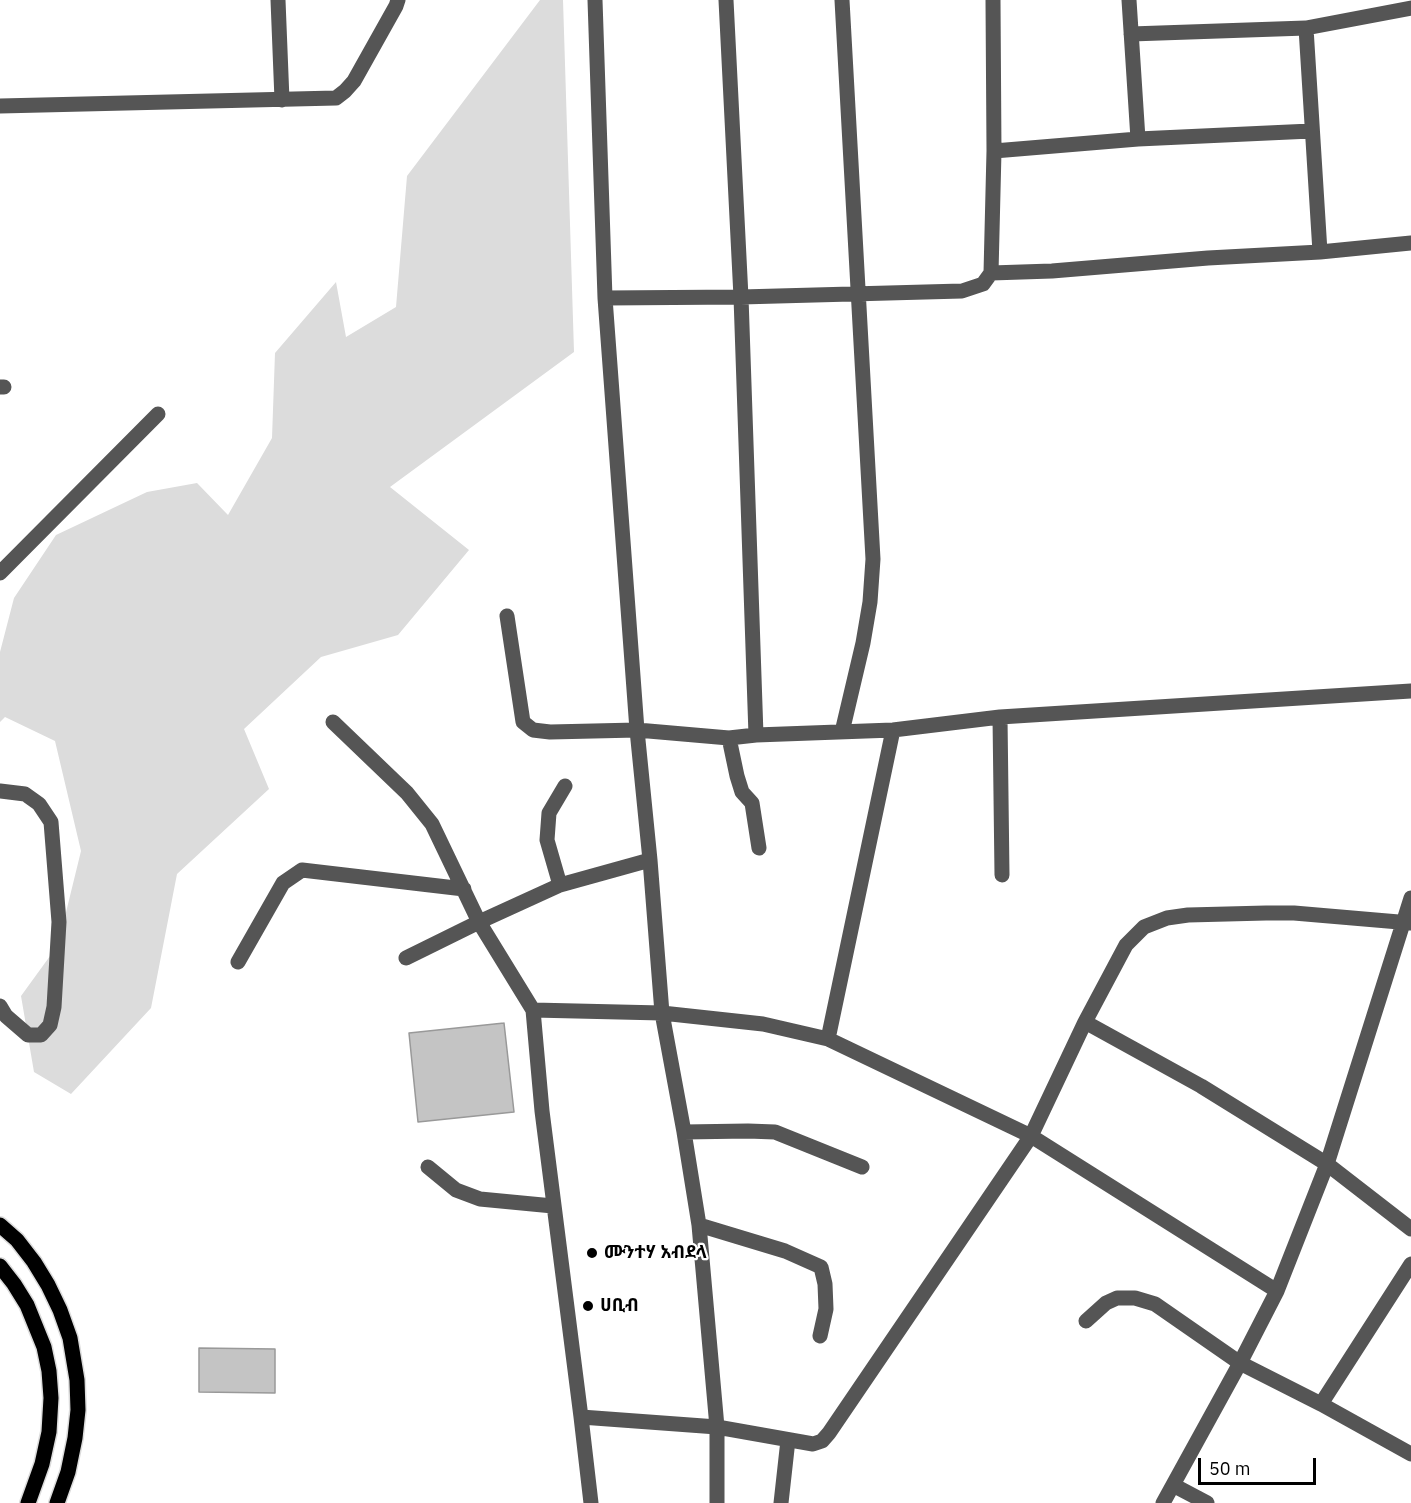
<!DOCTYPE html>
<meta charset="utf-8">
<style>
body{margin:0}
#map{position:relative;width:1411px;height:1503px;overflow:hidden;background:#fff;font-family:"IBM Plex Sans",sans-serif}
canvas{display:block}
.scale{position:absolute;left:1198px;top:1458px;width:118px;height:27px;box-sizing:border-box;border:3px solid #000;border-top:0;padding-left:8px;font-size:18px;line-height:21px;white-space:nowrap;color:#000;-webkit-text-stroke:4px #fff;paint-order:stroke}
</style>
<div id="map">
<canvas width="1411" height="1503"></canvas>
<div class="scale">50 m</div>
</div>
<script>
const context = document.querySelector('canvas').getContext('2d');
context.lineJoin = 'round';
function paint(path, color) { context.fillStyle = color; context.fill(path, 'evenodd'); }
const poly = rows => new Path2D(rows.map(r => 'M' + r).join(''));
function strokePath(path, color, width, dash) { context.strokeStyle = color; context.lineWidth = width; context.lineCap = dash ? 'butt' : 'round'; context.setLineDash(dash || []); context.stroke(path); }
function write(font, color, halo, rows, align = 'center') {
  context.font = font + ' "IBM Plex Sans","Noto Sans Ethiopic",sans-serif'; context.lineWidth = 4.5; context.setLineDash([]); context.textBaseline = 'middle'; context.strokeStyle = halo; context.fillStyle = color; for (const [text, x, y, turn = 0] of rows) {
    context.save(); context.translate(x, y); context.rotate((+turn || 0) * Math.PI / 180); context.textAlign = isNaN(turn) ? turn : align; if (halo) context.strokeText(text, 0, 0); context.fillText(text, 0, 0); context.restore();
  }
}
paint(poly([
 [540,0,563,0,574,352,390,487,469,550,398,635,321,657,244,729,269,789,177,874,151,1008,71,1094,34,1072,21,996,58,945,81,851,55,741,5,717,0,722,0,652,14,598,56,535,147,492,197,483,228,515,272,438,275,353,336,282,346,337,396,307,407,176]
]), '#dcdcdc');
const building = poly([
 [504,1023,514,1112,418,1122,409,1033,504,1023],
 [199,1348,275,1349,275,1393,199,1392,199,1348]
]);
paint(building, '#c4c4c4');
strokePath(building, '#999', 1.5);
const major = poly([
 [0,1225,17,1240,34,1262,48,1285,60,1310,70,1338,77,1380,78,1410,75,1438,68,1472,57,1503],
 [0,1266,14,1284,27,1305,44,1347,49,1371,51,1398,49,1432,42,1464,28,1503]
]);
strokePath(major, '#dbdbdb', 18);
strokePath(poly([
 [278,0,282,100],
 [595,0,605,298,637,730,650,860,662,1013,684,1132,699,1225,717,1427,717,1503],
 [726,0,741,297,756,735],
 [842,0,873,559,870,602,863,643,842,732],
 [1129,0,1138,139,1311,131],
 [1306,28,1411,8],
 [1131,34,1306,28,1320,252],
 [0,106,336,98,345,91,354,81,396,6,398,0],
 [994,151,1138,139],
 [991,273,1052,271,1208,258,1320,252,1411,243],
 [605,298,741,297,962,291,983,284,991,273,994,151,993,0],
 [0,387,4,387],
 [0,573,158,414],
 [507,616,523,722,533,730,550,732,637,730,729,738,756,735,893,730,1000,717,1411,691],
 [1000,717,1002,875],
 [333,722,407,793,432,824,479,922,533,1010],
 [729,738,737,776,742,792,752,803,759,848],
 [0,791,25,794,39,804,51,822,59,922,54,1007,50,1025,41,1035,28,1035,6,1016,0,1006],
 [560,885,547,840,549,813,565,786],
 [406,958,479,922,560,885,650,860],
 [238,962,283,883,302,870,464,889],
 [1085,1022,1201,1086,1327,1164,1411,1229],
 [828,1039,893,730],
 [684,1132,748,1131,775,1132,862,1167],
 [428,1167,456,1190,480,1199,553,1206],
 [699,1225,785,1251,821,1267,825,1284,826,1309,820,1336],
 [1086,1321,1106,1303,1117,1298,1135,1298,1155,1304,1240,1363,1321,1404,1411,1264],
 [1321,1404,1411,1454],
 [581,1417,717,1427,813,1444,822,1441,829,1433,1031,1136,1085,1022,1126,945,1144,927,1167,918,1188,915,1266,913,1294,913,1411,923],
 [1173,1485,1207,1503],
 [591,1503,581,1417,542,1111,533,1010,662,1013,763,1024,828,1039,1031,1136,1277,1291],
 [781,1503,788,1440],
 [1163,1503,1240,1363,1277,1291,1327,1164,1411,898]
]), '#555', 15);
strokePath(major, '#000', 15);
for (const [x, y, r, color] of [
 [592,1253,6,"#000"],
 [588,1306,6,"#000"]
]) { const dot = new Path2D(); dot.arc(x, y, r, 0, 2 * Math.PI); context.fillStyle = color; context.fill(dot); strokePath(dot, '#fff', 2); }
write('bold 18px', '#000', '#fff', [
 ["ሙንተሃ አብደላ",604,1253],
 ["ሀቢብ",600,1306]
], 'left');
</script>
